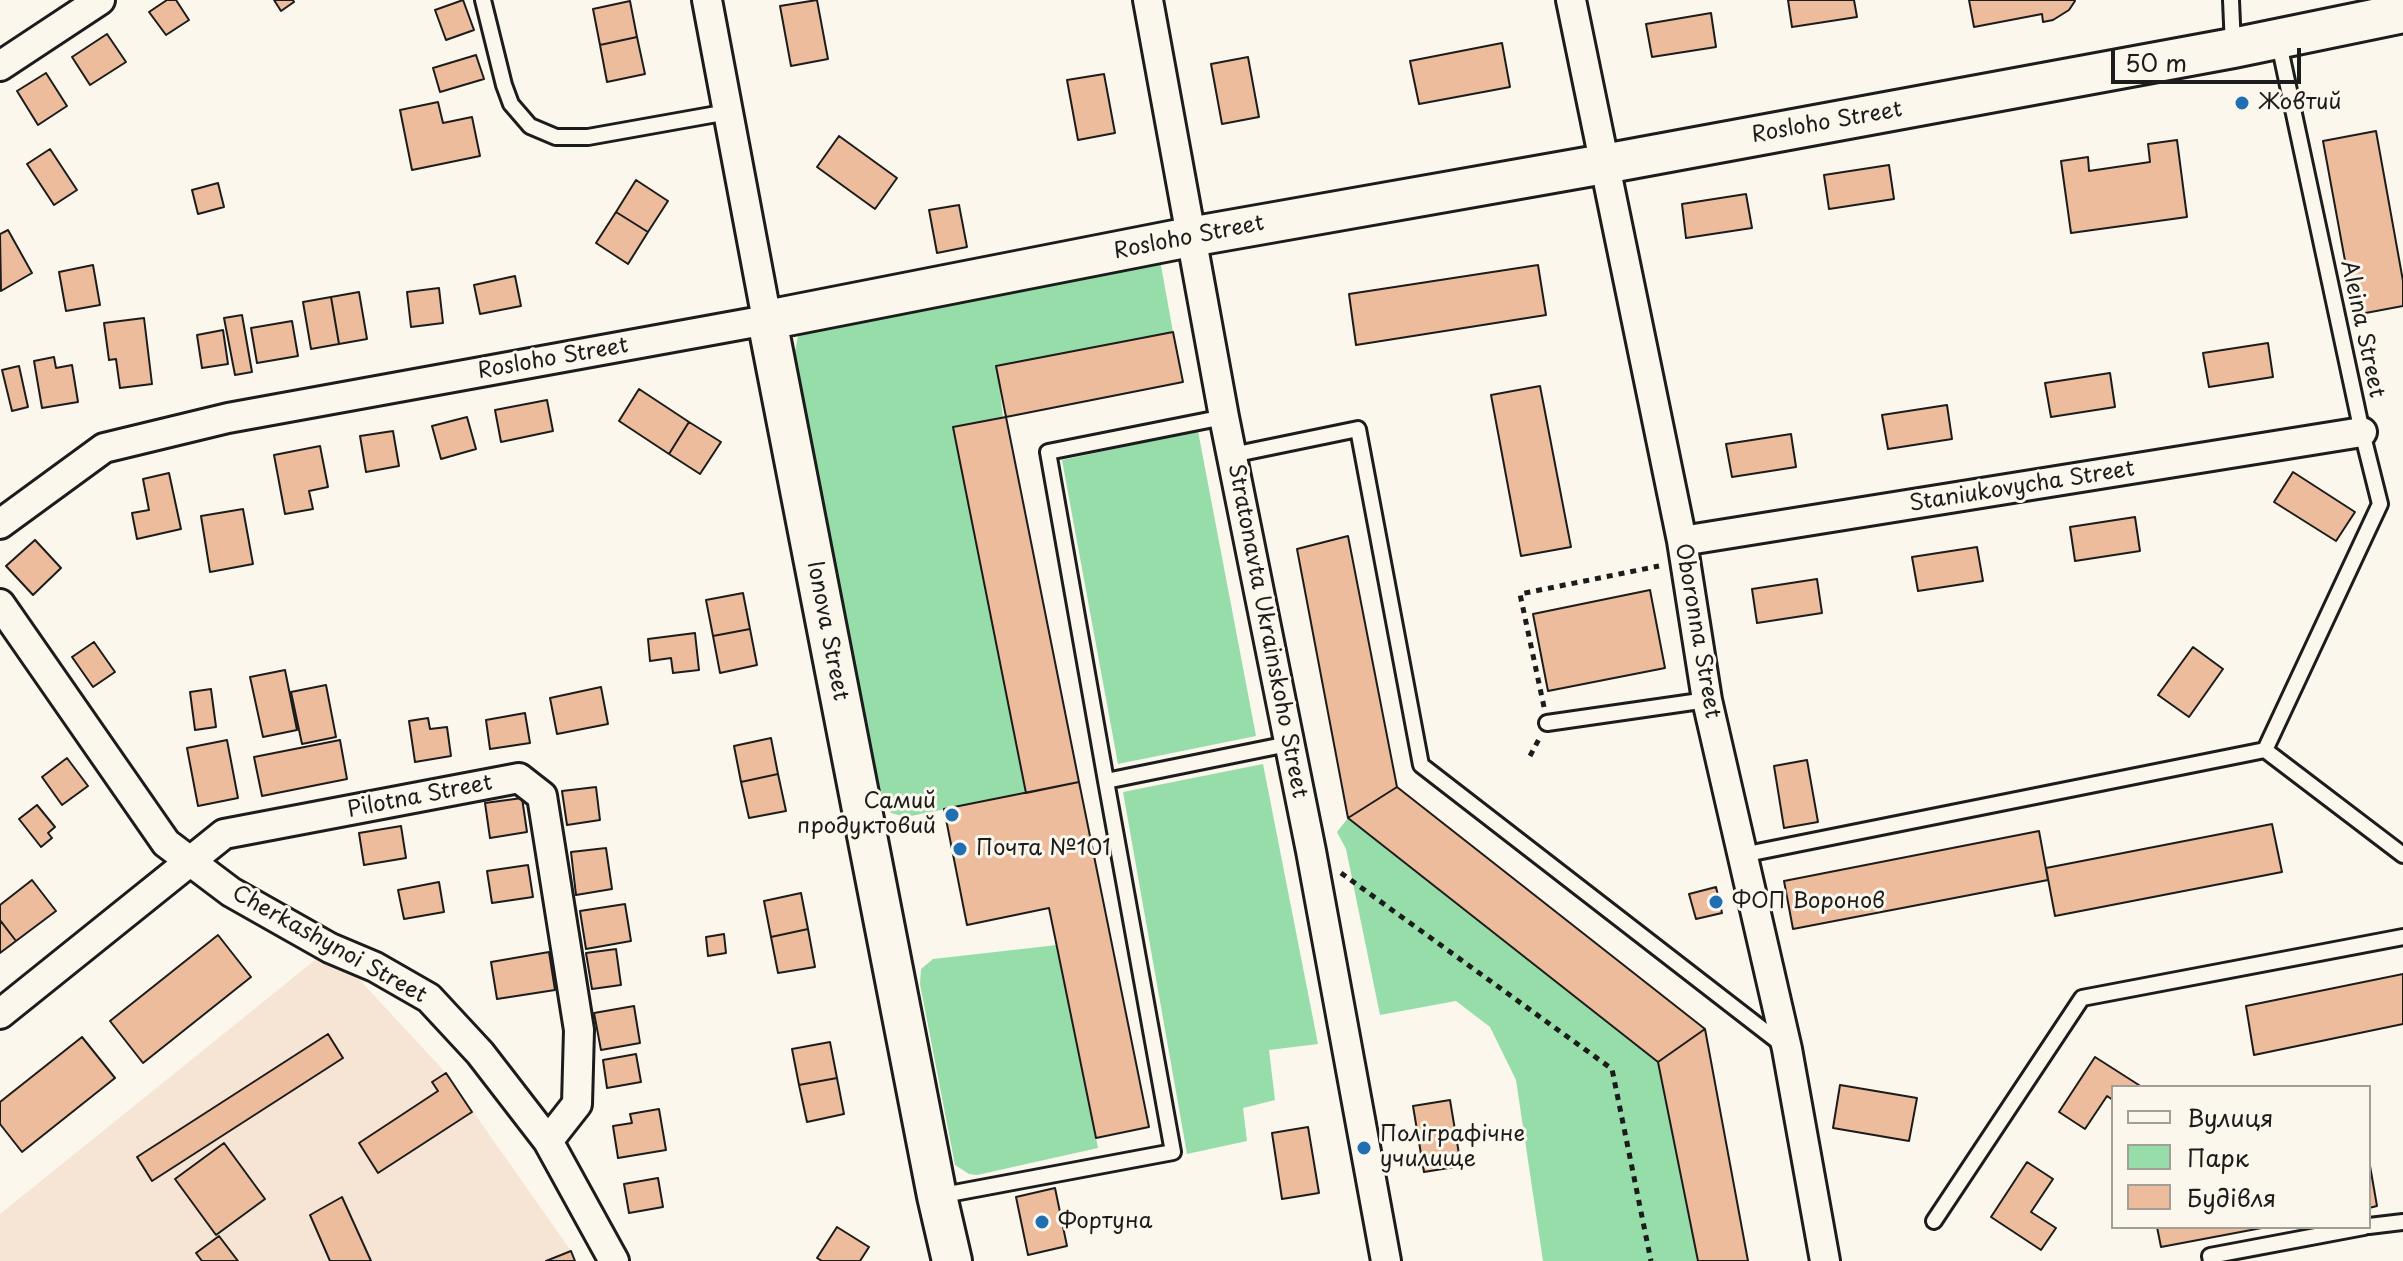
<!DOCTYPE html>
<meta charset="utf-8">
<style>
body{margin:0}
#map{position:relative;width:2403px;height:1261px;overflow:hidden;background:#fbf7ec;font-family:"Playpen Sans",sans-serif}
canvas{display:block}
.legend{position:absolute;left:2111px;top:1085px;width:260px;height:144px;box-sizing:border-box;background:#fbf7ec;border:2px solid #a29f99;margin:0;padding:10px 14px;list-style:none;font-size:24px;color:#1c1c1c}
.legend li{display:flex;align-items:center;gap:16px;height:40px}
.legend b{width:40px;border:2px solid #a29f99}
.scale{position:absolute;left:2111px;top:48px;width:190px;height:36px;box-sizing:border-box;border:4px solid #1c1c1c;border-top:0;padding-left:10px;font-size:24px;line-height:28px;white-space:nowrap;color:#1c1c1c;-webkit-text-stroke:6px #fbf7ec;paint-order:stroke}
</style>
<div id="map">
<canvas width="2403" height="1261"></canvas>
<ul class="legend">
<li><b style="height:10px;background:#fbf7ec"></b>Вулиця</li>
<li><b style="height:22px;background:#97ddaa"></b>Парк</li>
<li><b style="height:22px;background:#ecbc9c"></b>Будівля</li>
</ul>
<div class="scale">50 m</div>
</div>
<script>
const context = document.querySelector('canvas').getContext('2d');
context.lineJoin = 'round';
function paint(path, color) { context.fillStyle = color; context.fill(path, 'evenodd'); }
const poly = rows => new Path2D(rows.map(r => 'M' + r).join(''));
function strokePath(path, color, width, dash) { context.strokeStyle = color; context.lineWidth = width; context.lineCap = dash ? 'butt' : 'round'; context.setLineDash(dash || []); context.stroke(path); }
function write(font, color, halo, rows, align = 'center') {
  context.font = font + ' "Playpen Sans",sans-serif'; context.lineWidth = 6; context.setLineDash([]); context.textBaseline = 'middle'; context.strokeStyle = halo; context.fillStyle = color; for (const [text, x, y, turn = 0] of rows) {
    context.save(); context.translate(x, y); context.rotate((+turn || 0) * Math.PI / 180); context.textAlign = isNaN(turn) ? turn : align; if (halo) context.strokeText(text, 0, 0); context.fillText(text, 0, 0); context.restore();
  }
}
paint(poly([
 [330,948,446,1073,571,1251,575,1261,0,1261,0,1214]
]), '#f6e5d4');
paint(poly([
 [1160,260,1173,332,997,366,1003,417,953,428,1026,793,906,817,891,813,882,799,794,357,798,336,805,328],
 [1198,431,1256,736,1118,764,1062,460],
 [1263,764,1318,1044,1269,1050,1275,1100,1243,1108,1247,1141,1187,1154,1123,792],
 [1348,818,1658,1062,1698,1261,1543,1261,1516,1080,1490,1027,1456,1001,1380,1015,1346,849,1337,832],
 [1057,945,1098,1148,977,1175,969,1174,955,1165,920,984,921,969,933,959]
]), '#97ddaa');
const building = poly([
 [167,0,176,0,189,20,166,35,149,12,167,0],
 [274,0,293,0,294,2,281,11,274,0],
 [463,0,474,30,446,40,435,10,463,0],
 [817,0,828,59,791,66,780,6,817,0],
 [1788,0,1854,0,1857,17,1792,27,1788,0],
 [1969,0,2074,0,2075,1,2069,10,2053,20,2043,22,2042,14,1974,27,1969,0],
 [630,1,637,37,600,45,593,9,630,1],
 [1711,13,1716,47,1652,57,1646,24,1711,13],
 [107,34,126,62,90,85,72,57,107,34],
 [637,37,645,74,607,82,600,45,637,37],
 [1502,43,1510,87,1419,104,1410,61,1502,43],
 [476,55,484,79,440,92,433,68,476,55],
 [1248,57,1259,117,1222,124,1211,64,1248,57],
 [46,73,67,106,38,125,17,91,46,73],
 [1104,74,1115,133,1078,140,1067,80,1104,74],
 [438,102,443,123,472,117,480,156,412,170,400,110,438,102],
 [2376,131,2403,281,2403,306,2355,315,2323,141,2376,131],
 [839,136,897,178,875,209,817,167,839,136],
 [2177,140,2187,217,2071,233,2061,161,2088,157,2089,171,2150,162,2148,144,2177,140],
 [50,149,77,190,54,205,27,164,50,149],
 [1889,165,1894,199,1829,209,1824,175,1889,165],
 [636,180,668,201,648,232,616,212,636,180],
 [218,183,224,207,198,214,192,190,218,183],
 [1746,194,1752,228,1686,238,1682,204,1746,194],
 [959,205,967,247,937,253,929,210,959,205],
 [616,212,648,232,628,264,596,243,616,212],
 [8,230,32,273,1,291,0,234,8,230],
 [93,265,100,305,66,311,59,272,93,265],
 [1538,265,1546,315,1356,345,1349,294,1538,265],
 [515,276,521,306,480,314,474,285,515,276],
 [439,288,443,323,411,327,407,292,439,288],
 [359,292,367,339,339,344,331,297,359,292],
 [331,297,339,344,311,349,303,302,331,297],
 [242,315,252,372,235,375,224,318,242,315],
 [144,318,152,384,120,388,116,359,109,360,104,323,144,318],
 [292,321,298,356,257,363,251,328,292,321],
 [223,330,228,364,202,368,197,335,223,330],
 [1173,332,1183,382,1006,417,996,366,1173,332],
 [2268,343,2273,377,2209,387,2203,353,2268,343],
 [54,357,56,368,72,365,78,402,42,408,34,361,54,357],
 [19,366,28,407,12,411,2,370,19,366],
 [2110,373,2115,407,2051,417,2045,383,2110,373],
 [1540,386,1571,547,1521,556,1491,395,1540,386],
 [639,389,689,422,669,454,619,421,639,389],
 [547,400,553,431,501,442,495,410,547,400],
 [1947,405,1952,439,1888,449,1882,415,1947,405],
 [467,417,476,449,441,459,432,426,467,417],
 [1006,417,1079,782,1026,793,953,427,1006,417],
 [689,422,721,442,700,474,669,454,689,422],
 [393,431,399,466,366,472,360,436,393,431],
 [1791,434,1796,467,1732,477,1726,444,1791,434],
 [320,446,328,487,309,491,313,509,285,514,274,455,320,446],
 [2293,472,2355,512,2336,541,2274,502,2293,472],
 [169,473,181,529,137,539,132,513,149,510,143,479,169,473],
 [243,509,253,564,210,572,201,516,243,509],
 [2135,517,2140,551,2075,561,2070,527,2135,517],
 [1348,536,1397,787,1348,818,1297,549,1348,536],
 [35,540,61,568,33,595,6,566,35,540],
 [1977,547,1983,581,1918,591,1912,557,1977,547],
 [1817,579,1822,613,1757,623,1752,589,1817,579],
 [1650,590,1665,668,1548,691,1533,614,1650,590],
 [743,593,750,629,713,636,706,600,743,593],
 [750,629,757,665,720,673,713,636,750,629],
 [695,633,699,670,673,673,671,658,650,661,648,639,695,633],
 [94,642,115,672,93,687,72,657,94,642],
 [2193,647,2223,669,2189,717,2158,695,2193,647],
 [285,670,297,730,263,737,250,677,285,670],
 [326,685,336,737,302,744,291,692,326,685],
 [601,687,608,724,557,734,550,698,601,687],
 [211,689,216,727,195,730,190,692,211,689],
 [525,713,530,743,490,749,486,720,525,713],
 [428,718,430,729,447,727,451,756,415,762,409,721,428,718],
 [771,738,778,774,741,782,734,746,771,738],
 [227,740,238,798,198,806,187,748,227,740],
 [340,740,347,779,262,796,254,757,340,740],
 [67,758,88,786,62,805,42,777,67,758],
 [1807,760,1818,822,1784,828,1774,766,1807,760],
 [778,774,786,811,749,818,741,782,778,774],
 [1079,782,1149,1127,1096,1138,1049,908,967,925,944,809,1079,782],
 [596,787,600,820,567,825,562,791,596,787],
 [1397,787,1705,1029,1658,1062,1348,818,1397,787],
 [522,798,527,832,490,838,485,803,522,798],
 [37,805,55,827,48,833,52,838,41,847,19,819,37,805],
 [2272,824,2282,872,2055,916,2046,868,2272,824],
 [401,826,406,858,364,865,359,833,401,826],
 [2039,831,2048,880,1793,929,1784,881,2039,831],
 [606,848,612,889,576,895,571,852,606,848],
 [528,865,533,897,492,903,487,871,528,865],
 [32,880,56,911,16,941,0,920,0,905,32,880],
 [439,882,444,912,404,919,398,890,439,882],
 [1716,887,1722,913,1696,919,1689,894,1716,887],
 [801,893,808,929,771,937,764,901,801,893],
 [625,904,631,941,586,949,580,911,625,904],
 [0,920,16,941,0,953,0,920],
 [808,929,815,967,778,973,771,937,808,929],
 [724,934,726,953,708,956,706,937,724,934],
 [218,935,251,977,143,1063,110,1021,218,935],
 [616,949,621,985,592,989,586,953,616,949],
 [549,952,555,990,497,999,491,962,549,952],
 [2403,974,2403,1024,2254,1055,2246,1006,2403,974],
 [634,1006,640,1043,601,1050,594,1013,634,1006],
 [1705,1029,1748,1261,1698,1261,1658,1062,1705,1029],
 [328,1034,343,1058,152,1181,137,1157,328,1034],
 [82,1037,115,1078,22,1152,0,1124,0,1102,82,1037],
 [830,1042,837,1078,799,1085,792,1049,830,1042],
 [636,1054,641,1082,607,1088,603,1060,636,1054],
 [2095,1057,2142,1087,2113,1087,2113,1100,2107,1096,2085,1129,2059,1112,2095,1057],
 [446,1073,472,1112,378,1173,359,1143,438,1091,432,1082,446,1073],
 [837,1078,844,1114,807,1122,799,1085,837,1078],
 [1840,1085,1917,1098,1909,1141,1833,1128,1840,1085],
 [1450,1100,1461,1166,1424,1172,1413,1106,1450,1100],
 [659,1109,666,1150,618,1158,613,1126,632,1123,630,1114,659,1109],
 [1308,1127,1319,1193,1282,1199,1272,1133,1308,1127],
 [224,1143,265,1199,216,1235,175,1179,224,1143],
 [2369,1160,2377,1206,2369,1208,2369,1160],
 [2027,1162,2053,1179,2031,1212,2056,1228,2041,1250,1991,1217,2027,1162],
 [658,1178,663,1207,629,1213,624,1184,658,1178],
 [1055,1188,1067,1246,1028,1255,1016,1197,1055,1188],
 [342,1197,371,1261,330,1261,310,1215,342,1197],
 [837,1227,869,1247,860,1261,822,1261,817,1258,837,1227],
 [2157,1227,2267,1227,2161,1247,2157,1227],
 [219,1236,238,1261,202,1261,196,1253,219,1236],
 [571,1251,575,1261,546,1261,571,1251]
]);
paint(building, '#ecbc9c');
strokePath(building, '#1c1c1c', 2);
const lane = poly([
 [483,0,504,85,511,104,530,126,556,137,588,137,728,112],
 [2231,0,2233,47],
 [1224,417,1048,452,1106,781,1288,744],
 [1232,455,1358,429,1421,765,1784,1046],
 [1547,723,1707,700],
 [2265,750,2380,504,2362,432,2278,39],
 [1742,855,2265,750,2403,855],
 [938,1196,1173,1152,1106,781],
 [1934,1221,2082,998,2403,937],
 [2369,1226,2403,1222],
 [2211,1261,2210,1256,2364,1227]
]);
const street = poly([
 [1148,0,1224,417,1311,851,1386,1261],
 [1571,0,1682,541,1707,700,1787,1049,1825,1261],
 [0,66,100,0],
 [0,524,104,448,228,418,767,320,707,0],
 [1682,541,2362,432],
 [0,604,166,843,231,892,330,948,375,967,429,998,480,1053,548,1141,614,1261],
 [0,1014,224,834,519,778,542,796,579,1030,577,1104,548,1141]
]);
const secondary = poly([
 [952,1261,937,1196,767,320,1190,237,1604,164,2233,48,2403,13]
]);
strokePath(lane, '#1c1c1c', 20);
strokePath(street, '#1c1c1c', 34);
strokePath(secondary, '#1c1c1c', 44);
strokePath(poly([
 [1544,707,1520,594,1659,566],
 [1530,756,1539,739],
 [1341,873,1612,1069,1651,1261]
]), '#1c1c1c', 5, [6, 6]);
strokePath(lane, '#fbf7ec', 14);
strokePath(street, '#fbf7ec', 28);
strokePath(secondary, '#fbf7ec', 38);
for (const [x, y, r, color] of [
 [2242,103,8,"#1f6fb2"],
 [952,815,8,"#1f6fb2"],
 [960,849,8,"#1f6fb2"],
 [1716,902,8,"#1f6fb2"],
 [1364,1148,8,"#1f6fb2"],
 [1042,1222,8,"#1f6fb2"]
]) { const dot = new Path2D(); dot.arc(x, y, r, 0, 2 * Math.PI); context.fillStyle = color; context.fill(dot); strokePath(dot, '#fbf7ec', 3); }
write('22px', '#1c1c1c', '#fbf7ec', [
 ["Жовтий",2258,103],
 ["Самий",936,802,"right"],
 ["продуктовий",936,827,"right"],
 ["Почта №101",976,849],
 ["ФОП Воронов",1732,902],
 ["Поліграфічне",1380,1135],
 ["училище",1380,1160],
 ["Фортуна",1058,1222]
], 'left');
write('22px', '#1c1c1c', '#fbf7ec', [
 ["Rosloho Street",1827,123,-10],
 ["Rosloho Street",1189,238,-11],
 ["Aleina Street",2362,329,78],
 ["Rosloho Street",553,359,-10],
 ["Staniukovycha Street",2022,487,-9],
 ["Ionova Street",827,631,79],
 ["Stratonavta Ukrainskoho Street",1267,631,79],
 ["Oboronna Street",1697,631,80],
 ["Pilotna Street",420,797,-11],
 ["Cherkashynoi Street",329,945,29]
]);
</script>
